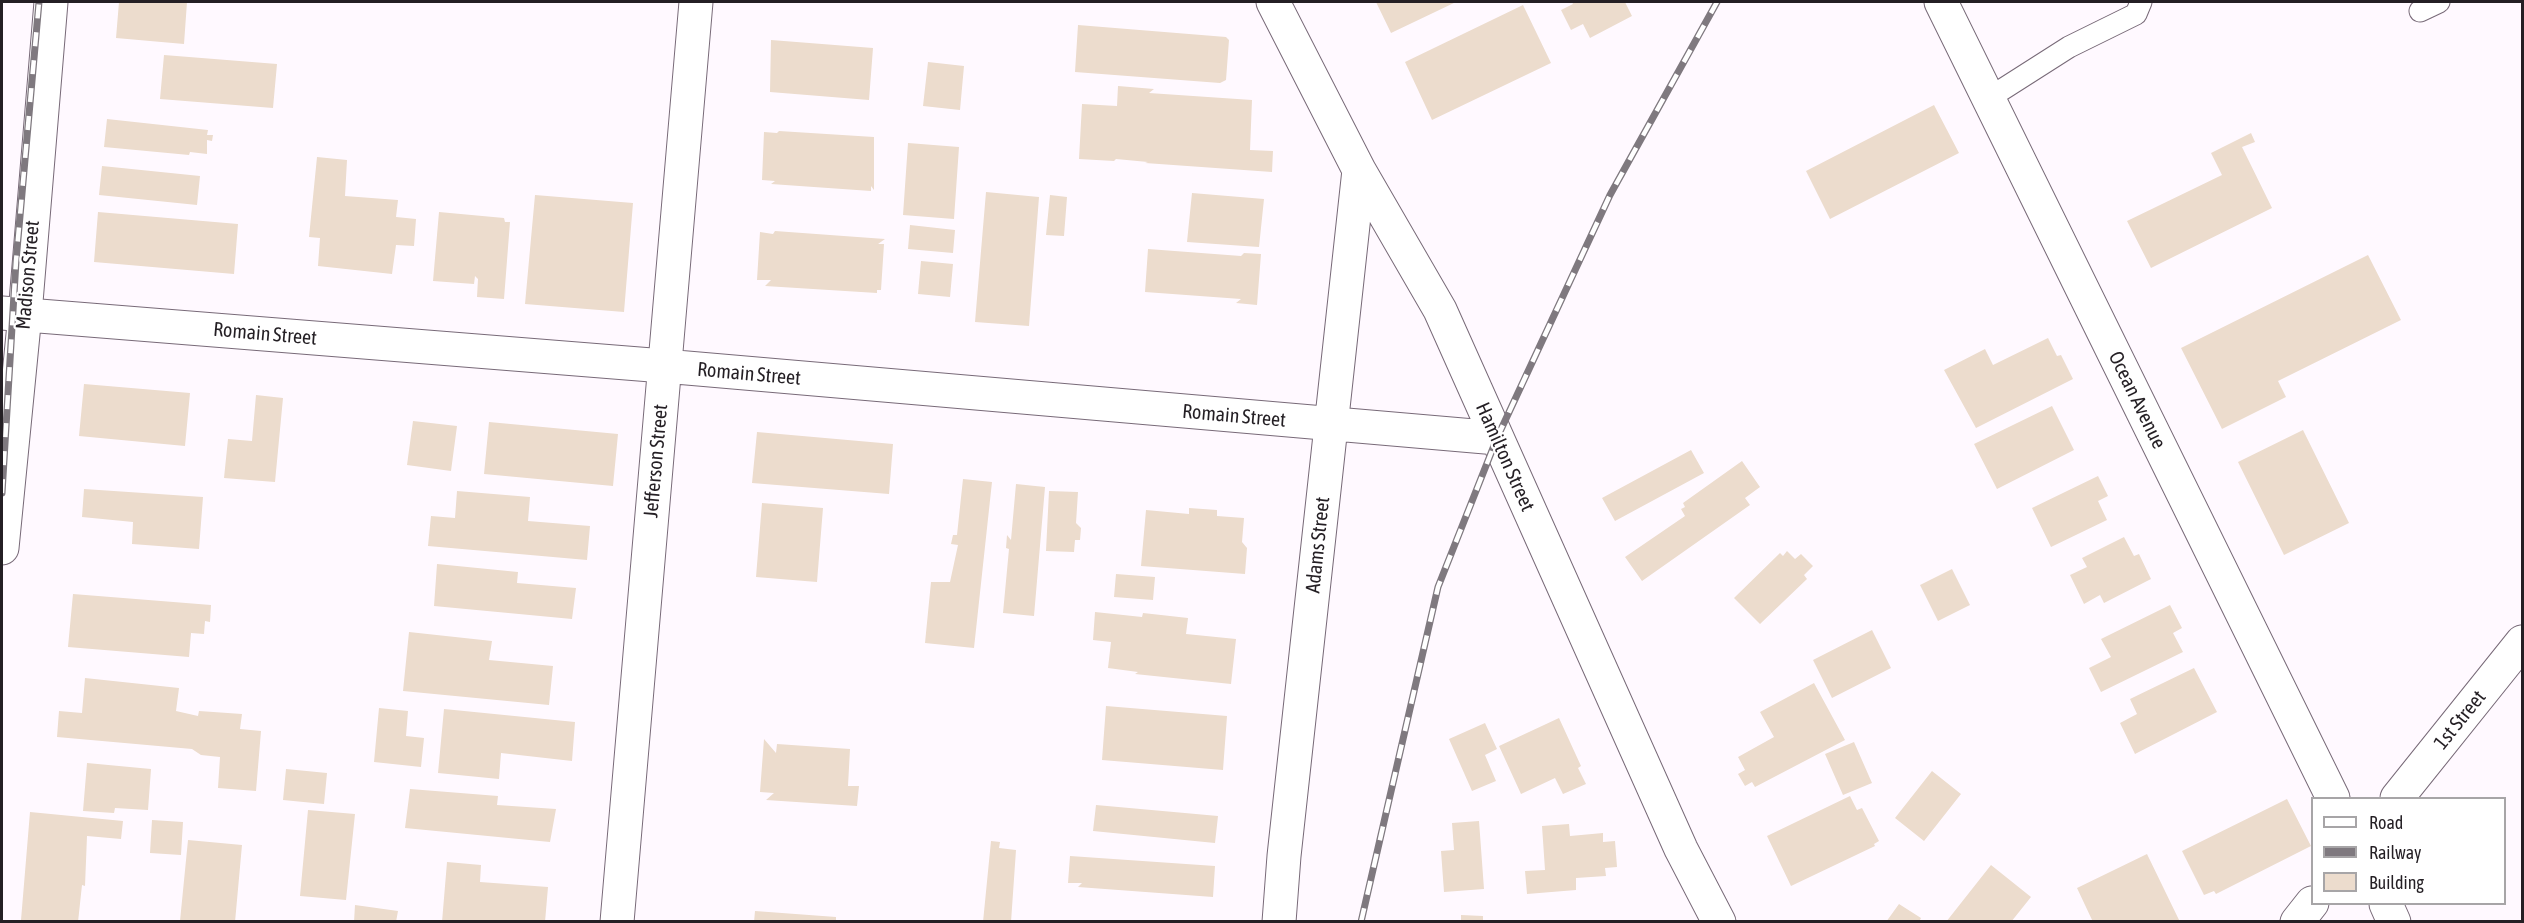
<!DOCTYPE html>
<style>
body{margin:0}
#map{position:relative;width:2524px;height:923px;overflow:hidden;background:#fff9ff;font-family:"Asap Condensed",sans-serif}
canvas{display:block}
.frame{position:absolute;inset:0;border:3px solid #241f24;pointer-events:none}
.legend{position:absolute;left:2311px;top:797px;width:195px;height:108px;box-sizing:border-box;background:#fff;border:2px solid #a7a5a7;margin:0;padding:8px 10px;list-style:none;font-size:18px;color:#241f24}
.legend li{display:flex;align-items:center;gap:12px;height:30px}
.legend b{width:30px;border:2px solid #a7a5a7}
</style>
<div id="map">
<canvas width="2524" height="923"></canvas>
<div class="frame"></div>
<ul class="legend">
<li><b style="height:8px;background:#fff"></b>Road</li>
<li><b style="height:8px;background:#7f797f"></b>Railway</li>
<li><b style="height:16px;background:#ecdccd"></b>Building</li>
</ul>
</div>
<script>
const context = document.querySelector('canvas').getContext('2d');
context.lineJoin = 'round';
function paint(path, color) { context.fillStyle = color; context.fill(path, 'evenodd'); }
const poly = rows => new Path2D(rows.map(r => 'M' + r).join(''));
function strokePath(path, color, width, dash) { context.strokeStyle = color; context.lineWidth = width; context.lineCap = dash ? 'butt' : 'round'; context.setLineDash(dash || []); context.stroke(path); }
function write(font, color, halo, rows, align = 'center') {
  context.font = font + ' "Asap Condensed",sans-serif'; context.lineWidth = 4.5; context.setLineDash([]); context.textBaseline = 'middle'; context.strokeStyle = halo; context.fillStyle = color; for (const [text, x, y, turn = 0] of rows) {
    context.save(); context.translate(x, y); context.rotate((+turn || 0) * Math.PI / 180); context.textAlign = isNaN(turn) ? turn : align; if (halo) context.strokeText(text, 0, 0); context.fillText(text, 0, 0); context.restore();
  }
}
paint(poly([
 [119,2,187,2,184,44,116,38],
 [1376,2,1456,2,1391,33],
 [1572,2,1625,2,1632,16,1590,38,1583,24,1571,30,1561,10,1573,4],
 [1523,5,1551,63,1432,120,1405,62],
 [1078,25,1226,37,1229,40,1226,80,1220,83,1075,72],
 [771,40,873,48,869,100,770,92],
 [164,55,277,64,273,108,160,99],
 [928,62,964,66,960,110,923,106],
 [1118,86,1154,89,1149,93,1252,100,1250,150,1273,151,1272,172,1145,163,1148,162,1116,159,1114,161,1079,159,1082,104,1117,106],
 [1934,105,1959,153,1830,219,1806,171],
 [107,119,208,130,207,135,213,135,212,141,207,140,207,154,190,152,189,155,104,147],
 [779,131,874,137,874,190,871,186,871,191,771,184,775,181,762,180,764,132,777,133],
 [2251,133,2255,142,2242,147,2272,208,2151,268,2127,221,2222,175,2211,153],
 [908,143,959,147,954,219,903,215],
 [317,157,347,160,345,196,398,200,396,217,416,219,414,246,396,245,392,274,318,266,320,238,309,237],
 [102,166,200,176,197,205,99,195],
 [986,192,1039,197,1029,326,975,322],
 [1192,193,1264,199,1259,247,1187,242],
 [535,195,633,203,624,312,525,304],
 [1050,195,1067,197,1064,236,1046,235],
 [98,212,238,224,234,274,94,262],
 [439,212,504,218,505,222,510,222,504,299,477,297,478,279,475,276,474,284,433,281],
 [910,225,955,230,953,253,908,249],
 [775,231,885,239,878,244,884,244,881,290,877,290,877,293,765,286,771,280,757,280,760,232,773,234],
 [1148,249,1241,256,1244,253,1261,254,1257,305,1236,303,1241,299,1145,292],
 [2368,255,2401,320,2278,381,2286,397,2222,429,2181,348],
 [921,261,953,264,950,297,918,294],
 [2048,338,2057,356,2061,355,2073,379,1976,428,1944,370,1985,349,1993,365],
 [84,384,190,393,185,446,79,436],
 [256,395,283,398,275,482,224,478,228,439,252,441],
 [2052,406,2074,450,1997,489,1974,444],
 [413,421,457,426,451,471,407,465],
 [489,422,618,434,613,486,484,474],
 [2303,430,2349,523,2284,555,2238,462],
 [757,432,893,444,889,494,752,483],
 [1691,450,1704,473,1615,521,1602,498],
 [1742,461,1760,487,1745,498,1750,505,1642,581,1625,557,1685,516,1681,509,1685,507,1683,503],
 [2098,476,2108,496,2098,501,2107,520,2051,547,2032,508],
 [963,479,992,482,974,648,925,643,931,582,950,582,958,545,951,544,953,535,957,535],
 [1016,484,1045,487,1034,616,1003,613,1009,549,1006,548,1007,535,1011,540],
 [84,489,203,497,199,549,132,544,133,522,82,517],
 [457,491,530,497,528,521,590,526,587,560,428,546,431,516,455,518],
 [1049,491,1078,492,1076,523,1081,528,1080,540,1075,540,1074,552,1046,551],
 [762,503,823,508,817,582,756,577],
 [1189,508,1217,510,1217,516,1244,518,1242,542,1247,548,1245,574,1141,566,1146,510,1189,514],
 [2124,537,2134,556,2139,554,2151,579,2104,603,2100,595,2084,604,2070,575,2087,567,2082,558],
 [1787,551,1795,559,1801,554,1813,566,1804,575,1807,579,1760,624,1734,598,1780,553,1783,556],
 [437,564,518,572,517,583,576,588,572,619,434,606],
 [1952,569,1970,605,1938,621,1920,585],
 [1116,574,1155,577,1153,600,1114,597],
 [73,594,211,605,210,622,205,621,204,634,191,633,189,657,68,647],
 [2170,605,2182,628,2173,633,2183,652,2101,692,2089,668,2111,657,2101,639],
 [1095,612,1142,617,1143,613,1188,618,1186,634,1236,639,1231,684,1135,674,1138,672,1108,668,1111,642,1093,640],
 [1872,630,1891,668,1832,698,1813,660],
 [409,632,492,641,489,660,553,666,549,705,403,691],
 [2194,668,2217,712,2135,754,2120,723,2137,714,2130,699],
 [85,678,179,688,176,711,198,716,199,711,242,714,240,729,261,731,256,791,218,788,220,757,201,755,192,749,57,737,59,711,82,713],
 [1814,683,1845,740,1755,787,1752,782,1745,786,1738,774,1745,770,1738,757,1774,737,1760,712],
 [1106,706,1227,716,1223,770,1102,760],
 [379,708,408,711,406,736,424,738,421,767,374,762],
 [444,709,575,722,572,761,501,753,499,779,438,773],
 [1559,718,1581,766,1578,768,1586,784,1563,794,1555,778,1521,794,1499,746],
 [1485,723,1497,749,1485,755,1496,781,1472,791,1449,739],
 [764,739,776,753,777,744,850,749,848,786,859,786,857,806,766,800,774,793,760,792],
 [1854,742,1872,783,1843,795,1825,754],
 [87,763,151,769,148,810,115,808,114,813,83,811],
 [286,769,327,773,324,804,283,800],
 [1932,771,1961,794,1924,841,1895,818],
 [410,789,498,796,497,805,556,809,550,842,405,828],
 [1850,796,1857,810,1862,808,1879,841,1874,844,1875,846,1791,886,1767,836],
 [2287,799,2311,846,2216,894,2214,891,2204,895,2182,851],
 [1096,805,1218,816,1215,843,1093,831],
 [308,810,355,814,346,900,300,896],
 [30,812,123,821,121,839,87,836,85,886,82,885,78,922,21,920],
 [152,820,183,822,181,855,150,853],
 [1479,821,1484,889,1444,892,1441,851,1454,850,1452,823],
 [1569,824,1570,836,1603,833,1603,842,1615,841,1617,867,1605,868,1606,876,1576,878,1576,890,1527,894,1525,871,1545,870,1542,826],
 [188,840,242,845,235,922,180,921],
 [991,841,1000,842,999,848,1016,850,1011,922,983,922],
 [2147,854,2180,922,2093,922,2077,888],
 [1070,856,1215,866,1213,897,1078,887,1082,883,1068,883],
 [447,862,481,865,480,882,548,887,545,922,442,922],
 [1991,865,2031,897,2011,922,1946,922],
 [1899,904,1921,918,1919,922,1886,922],
 [355,905,398,911,396,922,354,922],
 [755,911,836,917,836,922,754,922],
 [1461,915,1483,916,1483,922,1461,922]
]), '#ecdccd');
const lane = poly([
 [2420,11,2439,2],
 [1989,98,2069,47,2136,14,2141,2]
]);
const street = poly([
 [1273,2,1359,170,1440,310,1681,849,1719,922],
 [1941,2,2333,798],
 [2,313,664,366,1497,438],
 [2,548,25,314,51,2],
 [2397,798,2522,642],
 [2386,904,2394,922],
 [617,922,696,2],
 [1279,922,1284,856,1359,170],
 [2297,922,2312,903]
]);
strokePath(lane, '#786a78', 23);
strokePath(street, '#786a78', 35);
strokePath(lane, '#fff', 21);
strokePath(street, '#fff', 33);
const rail = poly([
 [2,493,16,261,39,2],
 [1361,922,1438,587,1497,438,1610,195,1717,2]
]);
strokePath(rail, '#7f797f', 7);
strokePath(rail, '#fff', 4.5, [14]);
write('20px', '#241f24', '#fff', [
 ["Madison Street",28,275,-85],
 ["Romain Street",265,334,5],
 ["Romain Street",749,374,5],
 ["Ocean Avenue",2137,400,64],
 ["Romain Street",1234,416,5],
 ["Hamilton Street",1505,457,66],
 ["Jefferson Street",656,461,-85],
 ["Adams Street",1318,545,-84],
 ["1st Street",2460,720,-51]
]);
</script>
